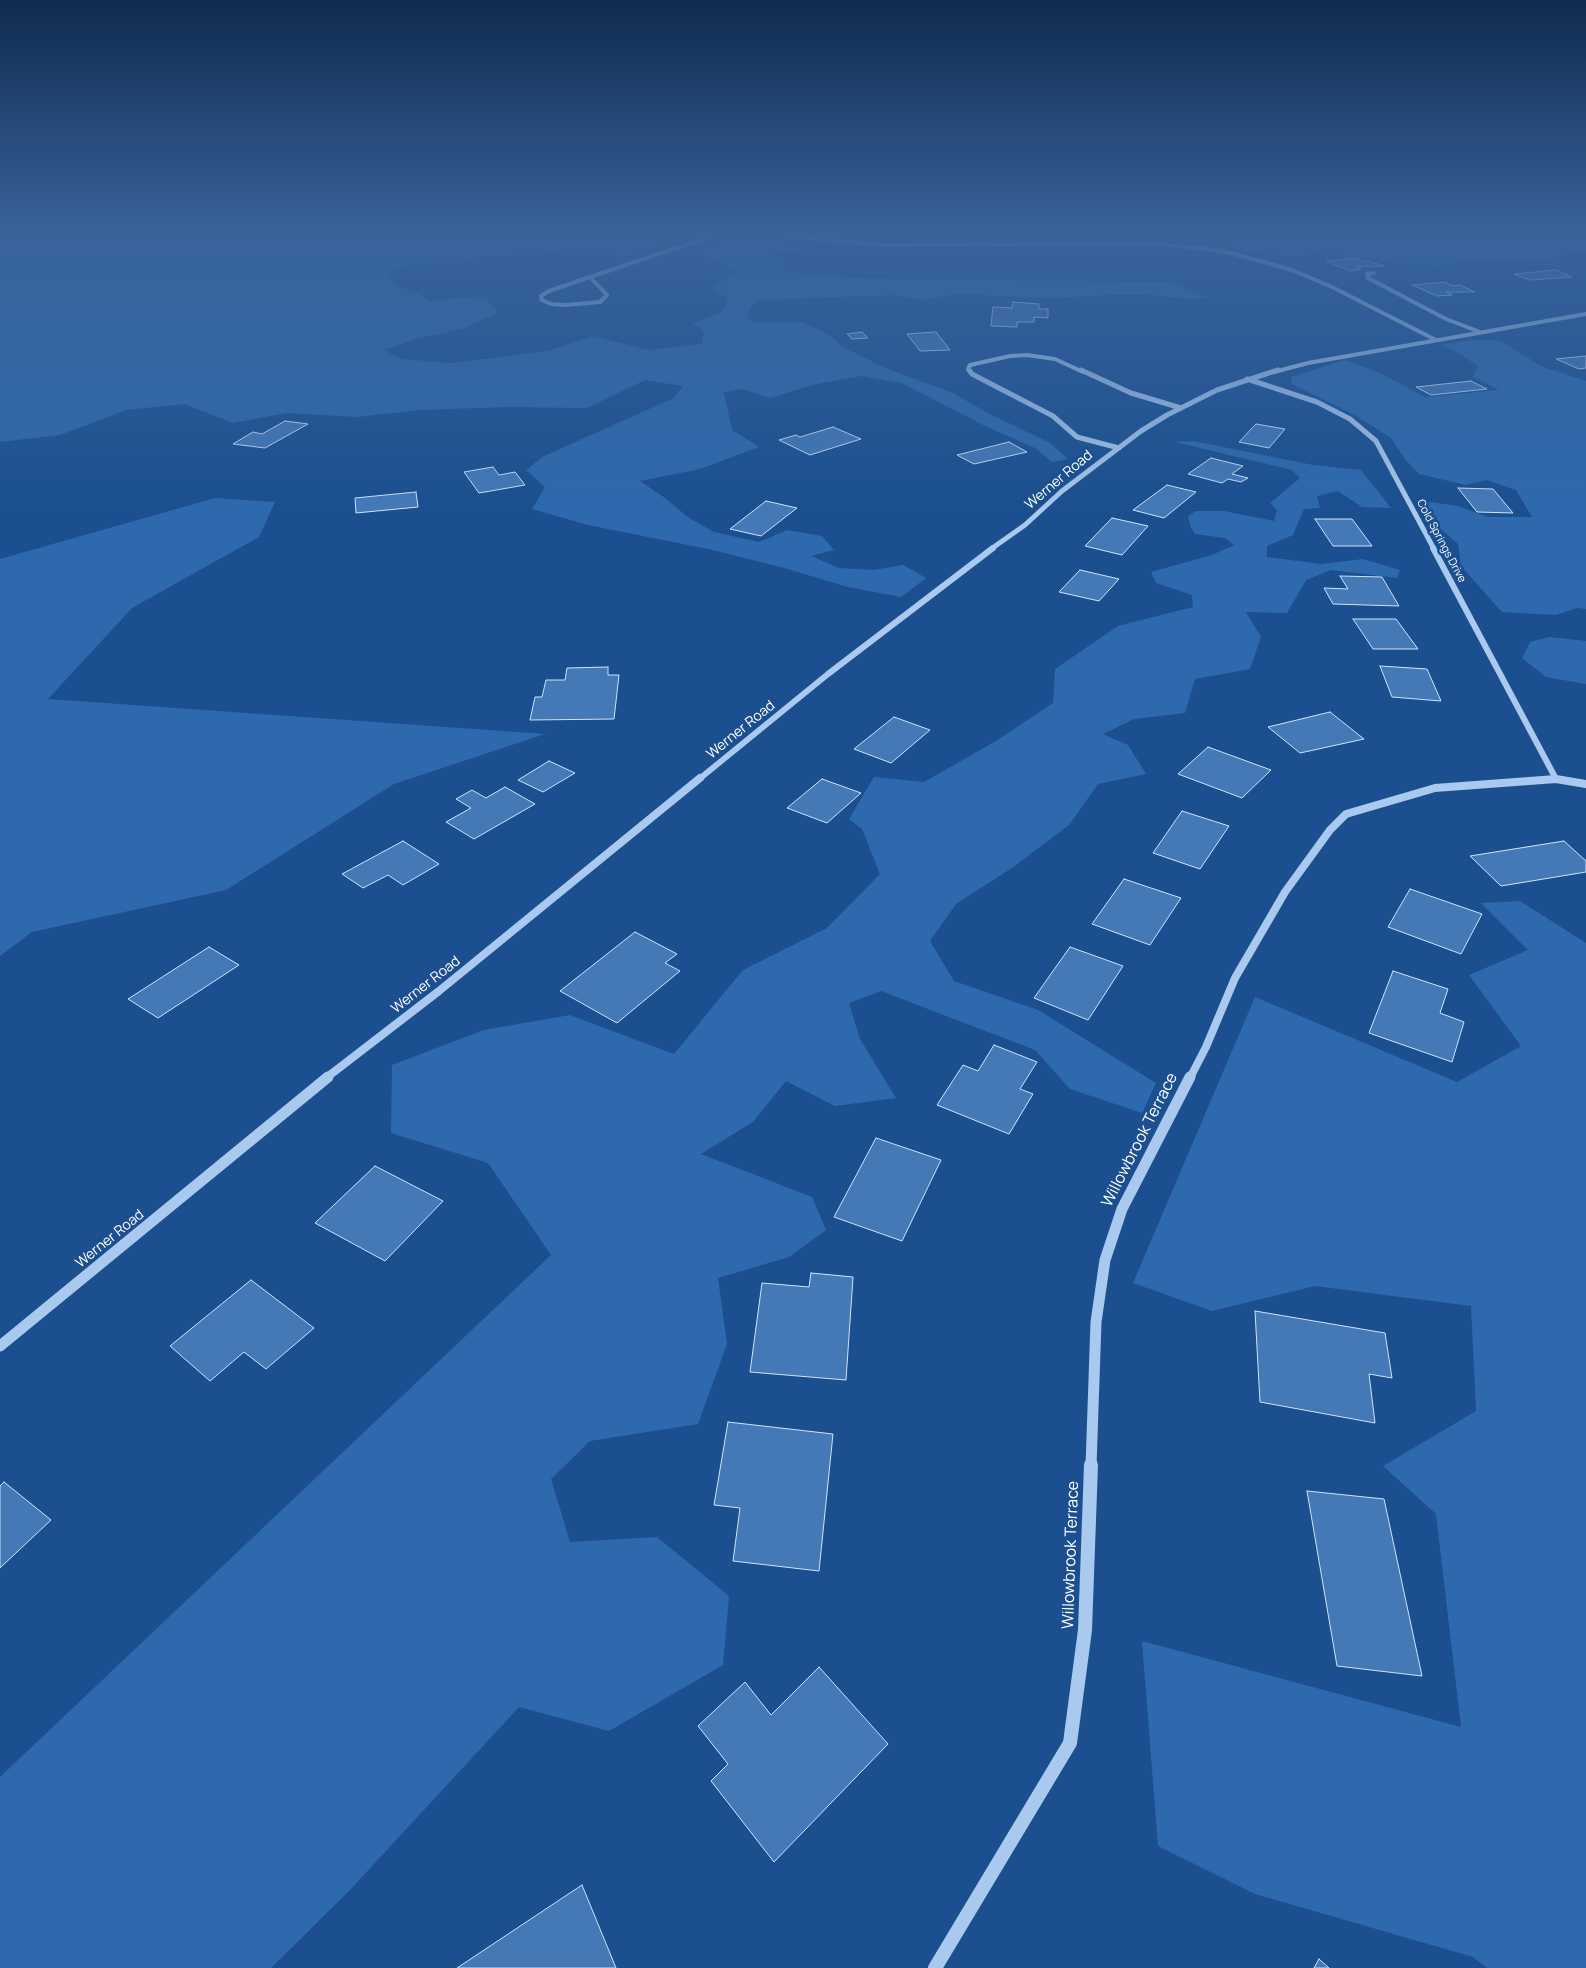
<!DOCTYPE html>
<style>
body{margin:0}
canvas{display:block;background:#1b4f8f}
</style>
<canvas width="1586" height="1968"></canvas>
<script>
const context = document.querySelector('canvas').getContext('2d');
context.lineJoin = 'round';
function paint(path, color) { context.fillStyle = color; context.fill(path, 'evenodd'); }
const poly = rows => new Path2D(rows.map(r => 'M' + r).join(''));
function strokePath(path, color, width, dash) { context.strokeStyle = color; context.lineWidth = width; context.lineCap = dash ? 'butt' : 'round'; context.setLineDash(dash || []); context.stroke(path); }
function write(font, color, halo, rows, align = 'center') {
  context.font = font + ' Manrope,sans-serif'; context.lineWidth = 5; context.setLineDash([]); context.textBaseline = 'middle'; context.strokeStyle = halo; context.fillStyle = color; for (const [text, x, y, turn = 0] of rows) {
    context.save(); context.translate(x, y); context.rotate((+turn || 0) * Math.PI / 180); context.textAlign = isNaN(turn) ? turn : align; if (halo) context.strokeText(text, 0, 0); context.fillText(text, 0, 0); context.restore();
  }
}
paint(poly([
 [109,234,694,234,631,255,546,253,481,256,465,262,409,264,388,274,394,285,422,295,429,301,485,296,497,313,465,328,416,339,385,350,400,359,452,363,548,351,594,336,648,350,702,344,704,331,693,323,722,312,728,297,713,291,715,283,739,274,734,269,698,254,705,247,725,239,745,237,811,246,793,252,768,254,767,258,780,265,788,272,850,278,1170,282,1208,297,1191,299,1150,295,1108,295,1052,298,957,294,923,300,894,295,755,300,747,316,752,322,802,322,828,334,843,347,885,368,951,392,986,412,1050,443,1068,459,1052,462,1035,448,983,425,902,383,861,376,812,385,770,398,742,389,724,392,732,430,759,447,700,469,640,481,665,498,689,518,714,532,759,542,787,530,822,536,834,550,811,556,839,568,873,570,903,565,926,578,901,597,848,587,784,568,713,550,588,525,532,509,545,487,526,470,544,456,674,398,683,386,645,380,587,408,506,407,420,410,357,417,287,413,233,423,185,404,126,410,60,435,0,442,0,240],
 [829,234,1586,234,1586,251,1566,253,1545,260,1456,262,1435,266,1390,262,1357,256,1317,253,1291,256,1254,252,1217,244,1164,240,899,242,841,239],
 [1471,340,1499,340,1543,367,1586,381,1586,609,1577,608,1556,615,1502,612,1461,566,1458,544,1430,520,1424,501,1457,506,1488,517,1532,517,1516,490,1487,480,1466,485,1419,474,1405,459,1391,438,1355,415,1292,384,1291,377,1345,360,1380,373,1425,397,1499,390,1473,377,1478,366,1457,352,1440,345],
 [1193,441,1313,465,1361,470,1391,508,1362,507,1338,491,1317,496,1320,508,1304,509,1293,535,1267,546,1267,557,1321,564,1363,559,1400,570,1397,578,1331,570,1306,580,1287,613,1246,612,1261,637,1250,669,1195,679,1185,713,1134,719,1103,734,1128,745,1146,774,1098,784,1069,825,1012,868,956,904,930,941,954,981,1038,1010,1156,1083,1142,1113,1070,1089,1035,1050,881,991,849,1003,860,1039,896,1098,835,1106,786,1081,753,1122,701,1154,812,1197,826,1230,789,1257,718,1278,727,1344,698,1424,590,1441,551,1479,570,1542,657,1537,729,1596,723,1665,609,1731,519,1707,349,1891,271,1968,0,1968,0,1777,551,1255,488,1163,391,1133,392,1065,484,1030,570,1015,674,1054,743,970,827,928,880,874,862,829,849,819,874,777,924,782,996,741,1053,703,1055,669,1118,626,1193,607,1192,595,1156,583,1151,572,1212,555,1234,545,1225,538,1195,534,1190,525,1188,516,1196,511,1224,511,1274,521,1277,510,1270,503,1300,478,1292,470,1175,442],
 [215,498,275,502,259,537,132,608,48,699,545,734,394,784,226,890,32,932,0,956,0,559],
 [1549,637,1586,641,1586,684,1546,677,1522,658,1530,642],
 [1520,901,1586,943,1586,1968,1487,1968,1473,1957,1255,1894,1158,1846,1142,1641,1461,1727,1436,1514,1383,1466,1476,1411,1471,1306,1315,1286,1212,1311,1133,1283,1255,997,1457,1082,1521,1046,1469,975,1528,950,1481,903]
]), '#2e69ad');
const building = poly([
 [1355,258,1364,261,1369,261,1384,266,1356,267,1361,269,1350,271,1326,261,1355,258],
 [1556,270,1572,277,1530,280,1514,274,1556,270],
 [1444,282,1453,286,1460,285,1475,292,1446,292,1452,295,1437,296,1412,285,1444,282],
 [1013,302,1039,304,1039,309,1048,309,1048,318,1034,317,1034,322,1017,322,1017,327,991,326,993,307,1012,308,1013,302],
 [862,332,868,338,852,339,847,334,862,332],
 [936,332,950,350,920,351,907,334,936,332],
 [1586,356,1586,368,1579,369,1556,359,1586,356],
 [1471,381,1487,389,1431,395,1416,387,1471,381],
 [285,421,308,424,265,448,233,444,253,432,262,434,285,421],
 [1256,424,1285,429,1269,448,1239,442,1256,424],
 [833,427,861,439,810,455,779,440,796,435,800,437,833,427],
 [1009,442,1027,452,974,464,957,455,1009,442],
 [1211,458,1243,466,1232,474,1248,478,1241,482,1228,479,1222,483,1188,474,1211,458],
 [493,467,499,475,515,472,525,485,479,493,464,472,493,467],
 [1167,485,1196,492,1164,518,1133,510,1167,485],
 [1458,488,1493,489,1513,513,1477,512,1458,488],
 [416,492,418,507,356,513,355,498,416,492],
 [766,501,797,508,761,536,730,529,766,501],
 [1112,518,1148,526,1122,555,1085,546,1112,518],
 [1315,519,1352,519,1372,546,1333,546,1315,519],
 [1080,570,1119,579,1099,601,1059,592,1080,570],
 [1340,576,1382,577,1399,606,1333,604,1324,588,1348,589,1340,576],
 [1353,619,1396,619,1418,649,1373,649,1353,619],
 [1380,666,1427,669,1441,701,1392,697,1380,666],
 [608,667,608,675,619,675,614,719,530,720,535,697,542,697,546,680,565,680,567,668,608,667],
 [1330,712,1364,739,1300,753,1268,727,1330,712],
 [894,717,930,730,891,763,854,749,894,717],
 [1208,747,1271,770,1242,798,1178,774,1208,747],
 [549,761,575,773,543,792,518,780,549,761],
 [822,779,861,793,827,823,787,808,822,779],
 [505,787,535,804,474,839,446,822,471,808,456,799,472,790,486,798,505,787],
 [1182,811,1229,826,1200,869,1153,853,1182,811],
 [403,841,439,864,403,885,388,875,363,888,342,874,403,841],
 [1564,841,1586,861,1586,872,1501,886,1470,856,1564,841],
 [1124,879,1181,898,1150,945,1092,924,1124,879],
 [1410,889,1482,914,1461,954,1388,927,1410,889],
 [635,932,677,954,665,963,680,971,617,1023,560,991,635,932],
 [209,947,239,965,158,1018,128,999,209,947],
 [1070,947,1123,966,1088,1020,1034,998,1070,947],
 [1393,971,1448,989,1440,1013,1464,1022,1452,1062,1369,1033,1393,971],
 [994,1045,1037,1062,1020,1089,1033,1094,1009,1134,937,1105,963,1065,978,1071,994,1045],
 [876,1138,941,1160,902,1241,834,1217,876,1138],
 [375,1166,443,1201,385,1261,315,1223,375,1166],
 [811,1273,853,1277,846,1380,750,1372,762,1283,809,1287,811,1273],
 [251,1280,314,1328,266,1369,244,1352,210,1381,170,1346,251,1280],
 [1255,1311,1385,1333,1392,1378,1369,1374,1375,1423,1260,1402,1255,1311],
 [728,1422,833,1434,819,1571,733,1561,740,1508,714,1505,728,1422],
 [4,1482,51,1520,0,1568,0,1486,4,1482],
 [1307,1491,1384,1499,1422,1676,1337,1666,1307,1491],
 [819,1667,888,1744,774,1862,711,1781,728,1764,698,1726,745,1682,771,1715,819,1667],
 [582,1885,616,1968,457,1968,582,1885],
 [1319,1959,1329,1968,1314,1968,1319,1959]
]);
paint(building, '#4478b7');
strokePath(building, '#cfe3fa', 1);
strokePath(poly([
 [763,234,881,245,1160,244,1208,249,1235,254,1292,270,1332,287,1436,340],
 [1374,273,1367,274,1368,278,1446,319,1480,332],
 [590,277,607,295,600,302,565,305,551,304,542,300,541,296,549,291,590,277],
 [590,277,718,234],
 [970,372,968,369,970,365,1010,356,1027,355,1055,359,1083,372],
 [1274,372,1308,363,1586,314]
]), '#a9c9ee', 4);
strokePath(poly([
 [969,370,972,374,1053,416,1077,437,1119,448],
 [1081,370,1131,393,1181,408],
 [1247,379,1317,402,1350,419,1376,441,1434,549],
 [991,549,1025,525,1062,491,1141,431,1167,415,1217,390,1278,370]
]), '#a9c9ee', 5);
strokePath(poly([
 [1433,548,1556,779],
 [698,780,828,674,993,548],
 [1549,780,1559,780]
]), '#a9c9ee', 6);
strokePath(poly([
 [326,1078,439,991,700,778],
 [1190,1078,1206,1047,1235,978,1285,892,1330,830,1346,814,1435,788,1556,779,1586,784]
]), '#a9c9ee', 8);
strokePath(poly([
 [0,1346,328,1077],
 [1091,1466,1096,1322,1105,1260,1122,1209,1190,1077]
]), '#a9c9ee', 11);
strokePath(poly([
 [935,1968,1070,1743,1085,1630,1091,1465]
]), '#a9c9ee', 14);
const sky = context.createLinearGradient(0, 0, 0, 510);
sky.addColorStop(0, '#0f2b4f');
sky.addColorStop(0.46, '#39639b');
sky.addColorStop(1, '#39639b00');
context.fillStyle = sky;
context.fillRect(0, 0, 1586, 510);
write('11px', '#fff', '#1b4f8f', [
 ["Cold Springs Drive",1441,541,62]
]);
write('14px', '#fff', '#1b4f8f', [
 ["Werner Road",1059,480,-40],
 ["Werner Road",741,730,-39],
 ["Werner Road",426,985,-38],
 ["Werner Road",110,1239,-39]
]);
write('16px', '#fff', '#1b4f8f', [
 ["Willowbrook Terrace",1140,1140,-63],
 ["Willowbrook Terrace",1071,1555,-88]
]);
</script>
